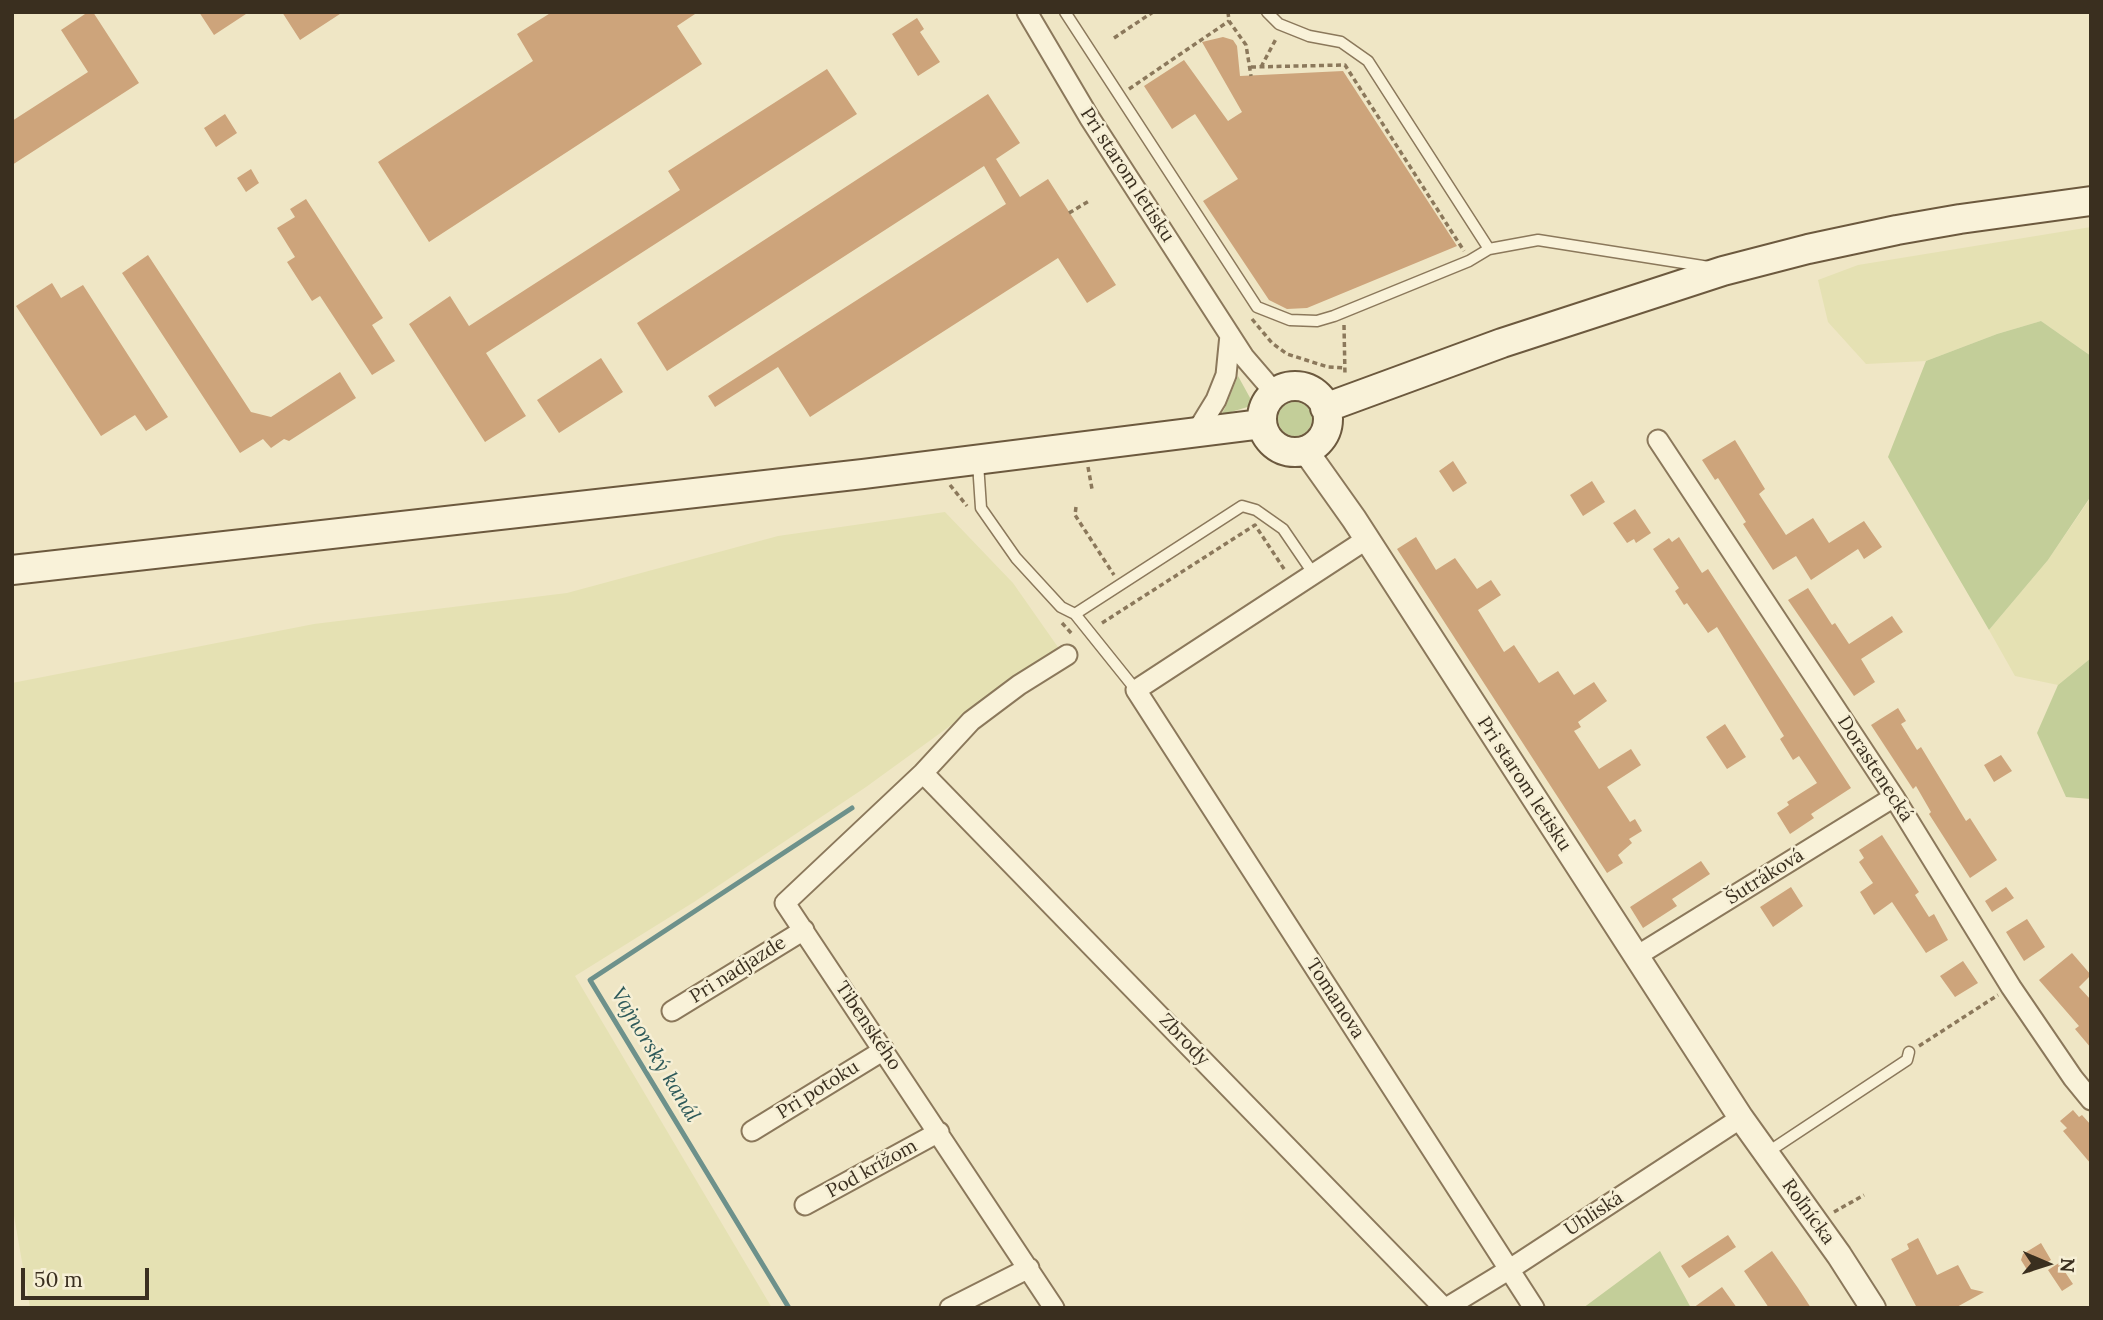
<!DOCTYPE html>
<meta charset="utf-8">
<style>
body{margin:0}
#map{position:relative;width:2103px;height:1320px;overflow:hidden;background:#efe6c5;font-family:Lora,serif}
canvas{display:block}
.frame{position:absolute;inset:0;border:14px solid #3a2f1f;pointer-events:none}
.north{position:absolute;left:2012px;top:1229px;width:70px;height:70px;-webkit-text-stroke:5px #f6efd5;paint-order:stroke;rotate:93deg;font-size:19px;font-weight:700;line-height:28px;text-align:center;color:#3a2f1f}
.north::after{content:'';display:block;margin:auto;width:24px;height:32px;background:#3a2f1f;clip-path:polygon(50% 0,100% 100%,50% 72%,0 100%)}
.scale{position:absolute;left:21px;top:1268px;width:128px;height:32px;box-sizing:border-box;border:4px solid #3a2f1f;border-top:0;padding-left:9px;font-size:21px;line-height:24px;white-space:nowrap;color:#3a2f1f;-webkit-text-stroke:5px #f6efd5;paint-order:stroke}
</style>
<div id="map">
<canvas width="2103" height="1320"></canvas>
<div class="frame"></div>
<div class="north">N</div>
<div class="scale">50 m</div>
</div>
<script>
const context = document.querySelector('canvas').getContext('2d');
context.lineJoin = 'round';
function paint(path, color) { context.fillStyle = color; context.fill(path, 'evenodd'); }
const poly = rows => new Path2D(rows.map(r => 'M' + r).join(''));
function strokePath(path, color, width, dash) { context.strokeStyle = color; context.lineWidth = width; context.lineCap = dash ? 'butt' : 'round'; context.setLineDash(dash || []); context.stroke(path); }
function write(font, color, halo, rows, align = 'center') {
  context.font = font + ' Lora,serif'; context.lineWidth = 5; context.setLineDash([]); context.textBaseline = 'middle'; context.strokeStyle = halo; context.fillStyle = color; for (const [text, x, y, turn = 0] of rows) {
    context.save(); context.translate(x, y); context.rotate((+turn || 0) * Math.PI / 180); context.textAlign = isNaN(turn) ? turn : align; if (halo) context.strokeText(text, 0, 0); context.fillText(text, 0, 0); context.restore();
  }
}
paint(poly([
 [2091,227,2091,356,2041,321,1997,334,1926,361,1866,364,1828,322,1818,280,1858,265],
 [2091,497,2091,658,2058,685,2015,676,1989,630,2048,560],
 [945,512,1013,583,1060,650,1012,681,866,787,694,902,575,976,772,1308,30,1308,12,1204,12,683,314,624,567,593,778,536]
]), '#e5e1b3');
paint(poly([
 [2041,321,2091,356,2091,496,2048,560,1989,630,1888,457,1926,361,1997,334],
 [1238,376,1254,405,1221,415,1225,408],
 '1278 419a17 17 0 1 1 34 0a17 17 0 1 1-34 0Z',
 [2091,658,2091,799,2066,797,2037,733,2058,685],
 [1660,1251,1691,1308,1583,1308]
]), '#c3ce99');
strokePath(poly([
 [789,1308,590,980,852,808]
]), '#6d918b', 5);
paint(poly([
 [88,12,93,12,139,83,12,165,12,121,88,72,61,30],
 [199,12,249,12,214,35],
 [282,12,343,12,300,40],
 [552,12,698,12,677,26,702,64,429,242,378,162,533,61,517,34],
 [917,18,924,29,920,32,940,62,918,76,892,34],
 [1223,37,1233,40,1237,46,1240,76,1343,71,1457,246,1307,308,1287,309,1269,300,1203,201,1238,179,1195,114,1172,129,1144,86,1184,60,1228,121,1242,112,1202,42],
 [827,69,857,114,486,353,526,416,485,442,409,324,450,296,469,326,680,190,668,171],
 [988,94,1020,143,996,159,1020,197,1048,179,1116,285,1087,303,1058,258,810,417,778,367,715,407,708,396,1006,204,984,166,667,371,637,323],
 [225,114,237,133,216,147,204,128],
 [251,169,259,183,246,192,237,178],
 [306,199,383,318,372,325,395,361,372,375,320,296,312,301,287,262,295,257,277,228,295,217,290,209],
 [148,255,251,412,271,417,340,372,356,398,289,441,284,439,271,448,263,439,240,453,122,273],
 [52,283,61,298,83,285,168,417,146,431,135,415,101,436,16,306],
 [601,358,623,392,559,433,537,400],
 [1735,440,1765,489,1759,494,1786,535,1813,518,1829,543,1864,521,1882,547,1864,559,1858,549,1811,580,1796,556,1773,570,1743,524,1746,522,1718,478,1715,480,1702,460],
 [1453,461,1467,483,1453,492,1439,471],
 [1592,481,1605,502,1583,516,1570,495],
 [1635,509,1651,533,1636,543,1634,539,1627,543,1613,523],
 [1416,537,1436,570,1455,558,1477,589,1491,580,1501,595,1478,610,1504,652,1514,645,1539,683,1558,671,1574,695,1594,682,1607,701,1578,722,1581,727,1574,731,1599,769,1631,749,1641,765,1607,787,1630,822,1635,819,1642,831,1629,839,1632,843,1618,855,1623,863,1607,873,1397,549],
 [1679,537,1702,573,1708,569,1851,788,1811,814,1814,818,1790,834,1777,813,1789,805,1787,802,1817,783,1799,756,1793,760,1780,739,1784,736,1717,627,1708,633,1687,603,1684,605,1675,591,1679,588,1653,549,1669,538,1672,542],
 [1808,588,1832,625,1835,623,1849,644,1892,616,1903,632,1861,659,1875,682,1854,696,1788,600],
 [1898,708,1906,721,1901,724,1917,750,1921,747,1966,821,1970,818,1997,860,1970,878,1929,814,1931,812,1916,786,1913,789,1871,725],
 [1725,724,1746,757,1727,769,1706,737],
 [2001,755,2012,771,1994,782,1984,765],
 [1882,835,1919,892,1915,895,1929,917,1934,914,1948,940,1926,953,1892,902,1874,915,1860,892,1873,883,1859,862,1864,858,1859,850],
 [1701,861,1710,874,1672,899,1677,906,1643,928,1630,907],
 [1791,887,1803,906,1773,927,1760,907],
 [2006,887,2014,898,1992,912,1985,901],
 [2027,919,2045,947,2024,961,2006,932],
 [2072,953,2091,975,2079,987,2091,1000,2091,1048,2075,1029,2079,1026,2039,980],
 [1963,961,1978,983,1955,997,1940,976],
 [2073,1110,2079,1117,2082,1115,2091,1125,2091,1164,2063,1131,2067,1128,2060,1121],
 [1728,1235,1736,1247,1689,1278,1681,1266],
 [1918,1238,1937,1275,1958,1265,1971,1289,1984,1292,1955,1308,1917,1308,1891,1259,1909,1249,1907,1244],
 [2041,1243,2051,1260,2029,1273,2021,1260,2023,1254],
 [1772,1251,1798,1288,1811,1308,1769,1308,1744,1271],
 [2059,1263,2073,1284,2062,1291,2048,1270],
 [1722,1287,1737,1308,1693,1308]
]), '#cda47b');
const service = poly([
 [1065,12,1257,307,1290,320,1317,321,1334,316,1469,261,1489,249,1538,240,1709,267],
 [1267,12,1279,24,1309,36,1341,42,1368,61,1489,249],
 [978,463,981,508,1016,558,1061,607,1075,614,1242,506,1256,510,1283,529,1313,573],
 [1075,614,1136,690],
 [1768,1152,1907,1060,1909,1052]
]);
const minor = poly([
 [1027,12,1089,117,1244,357,1275,393],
 [1197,431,1216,400,1226,375,1230,335],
 [1658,440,1894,797,2011,987,2073,1078,2091,1100],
 [1367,539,1136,690,1534,1308],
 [923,773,1444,1308],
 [1635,957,1894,797],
 [672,1011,804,930],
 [752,1131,884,1050],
 [805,1205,939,1132],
 [950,1308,1029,1268],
 [1054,1308,785,903,923,773,971,721,1019,685,1067,655],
 [1446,1308,1510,1269,1741,1118]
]);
const tertiary = poly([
 [1305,450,1354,519,1741,1118,1839,1255,1873,1308]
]);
const secondary = poly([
 '1262 419a33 33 0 1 1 66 0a33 33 0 1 1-66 0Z',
 [1325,408,1502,343,1723,271,1808,249,1897,230,1960,219,2091,201],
 [12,570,863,474,1262,424]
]);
strokePath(service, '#8b785b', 13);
strokePath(minor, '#8b785b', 23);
strokePath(tertiary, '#8b785b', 28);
strokePath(secondary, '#6c593e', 32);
strokePath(poly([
 [1228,12,1229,21,1246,45,1251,76],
 [1114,38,1153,12],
 [1251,67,1345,65,1464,251],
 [1261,67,1277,37],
 [1129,89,1229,21],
 [1069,213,1089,201],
 [1252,319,1272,343,1287,354,1328,367,1345,368],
 [1344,325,1345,376],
 [1088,467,1092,489],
 [950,485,967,506],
 [1076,507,1075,515,1114,575],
 [1062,623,1073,635],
 [1102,623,1255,525,1286,572],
 [1919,1046,1998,995],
 [1834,1212,1864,1195]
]), '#8b785b', 3.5, [5, 3.5]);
strokePath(service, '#f9f2d9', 10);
strokePath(minor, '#f9f2d9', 19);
strokePath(tertiary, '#f9f2d9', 24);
strokePath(secondary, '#f9f2d9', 28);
write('19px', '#3a2f1f', '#f6efd5', [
 ["Pri starom letisku",1127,175,57],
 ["Dorastenecká",1875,769,57],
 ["Pri starom letisku",1524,784,57],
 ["Šutráková",1765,877,-32],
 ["Pri nadjazde",738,970,-32],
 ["Tomanova",1335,999,57],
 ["Tibenského",868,1026,56],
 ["Zbrody",1184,1040,46],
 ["Pri potoku",818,1090,-32],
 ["Pod krížom",872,1169,-29],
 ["Roľnícka",1808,1212,54],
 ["Uhliská",1594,1214,-33]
]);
write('italic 21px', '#2e5a5a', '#f6efd5', [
 ["Vajnorský kanál",655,1055,59]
]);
</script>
